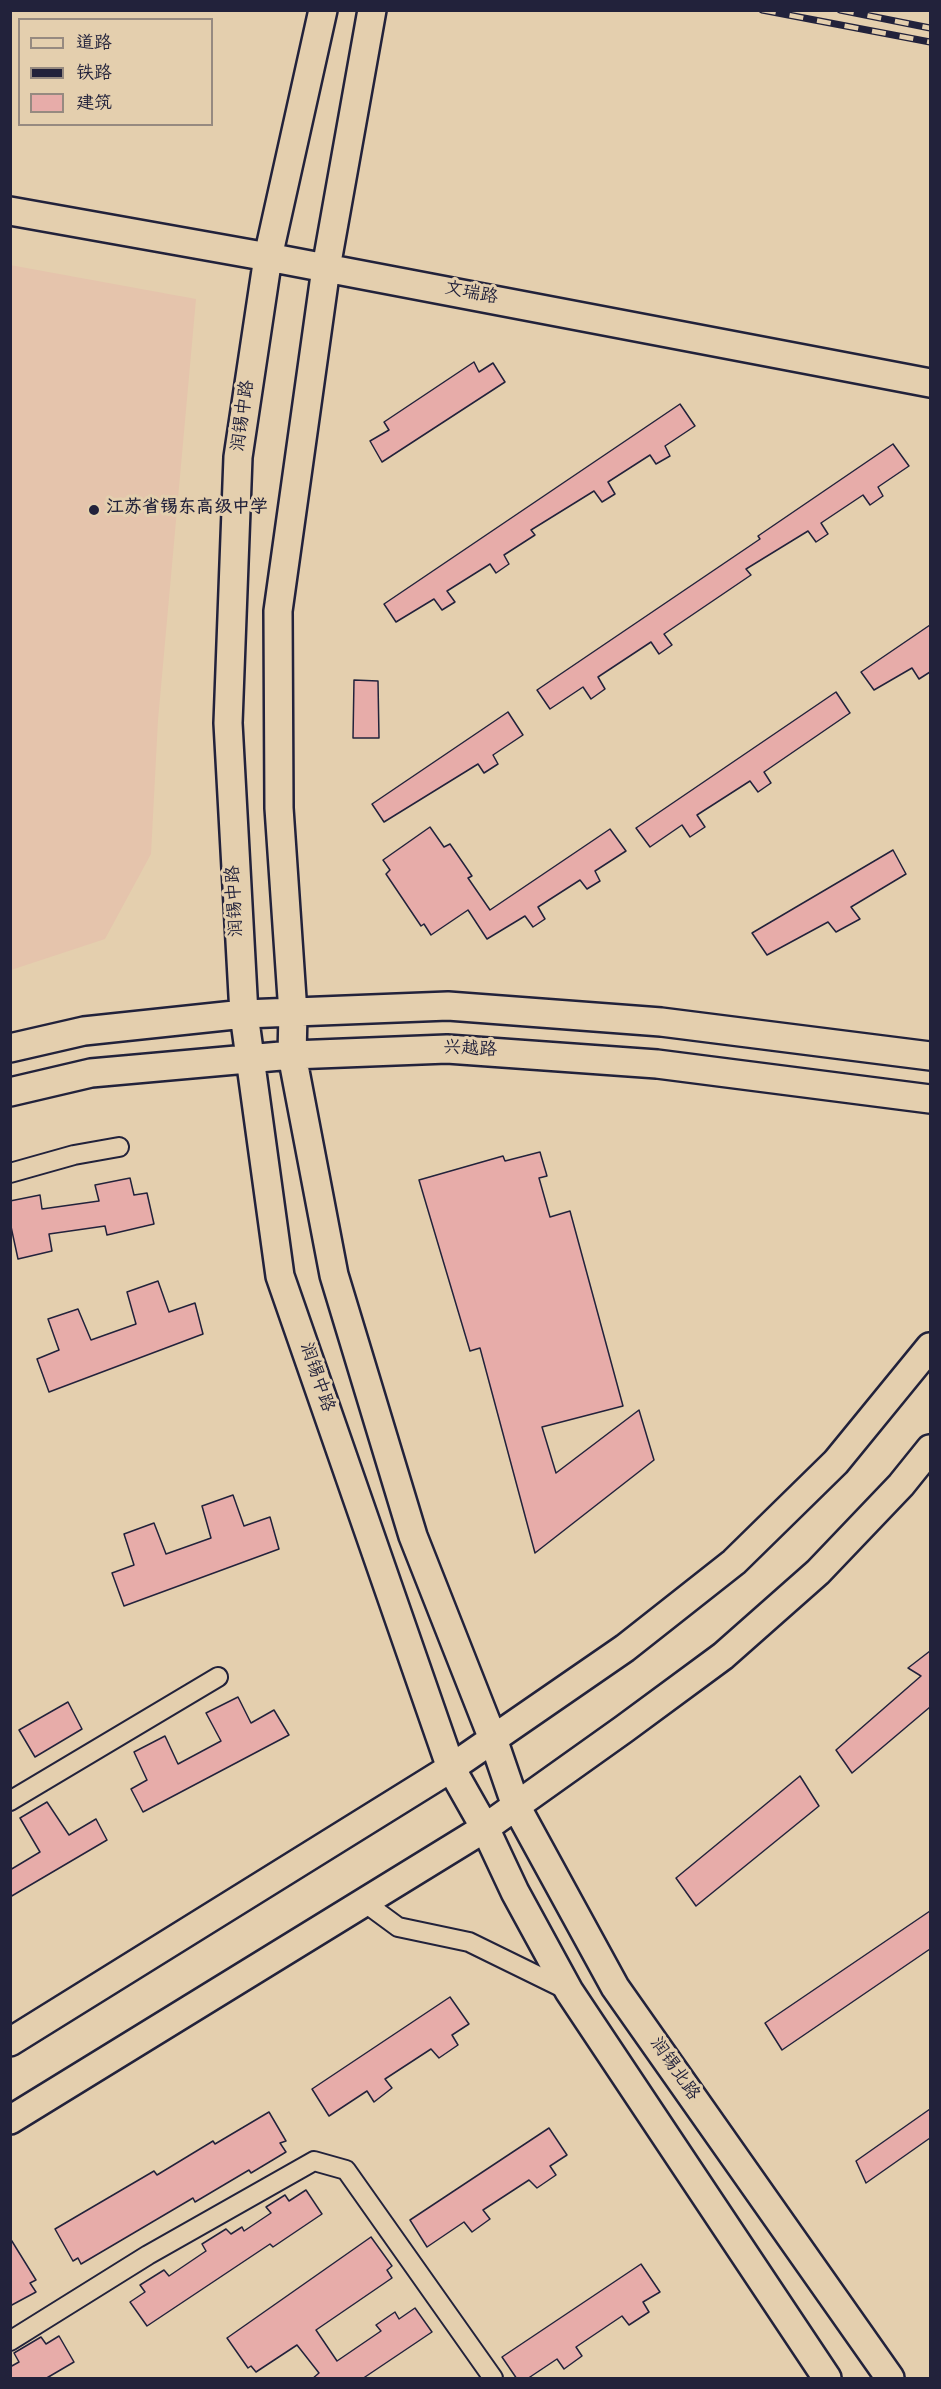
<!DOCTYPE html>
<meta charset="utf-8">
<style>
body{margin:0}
#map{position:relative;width:941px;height:2389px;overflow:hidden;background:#e4cfae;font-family:Dekko,"LXGW WenKai TC",sans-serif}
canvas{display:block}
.frame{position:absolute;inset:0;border:12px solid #22223b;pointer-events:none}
.legend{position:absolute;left:18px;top:18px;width:195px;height:108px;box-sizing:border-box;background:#e4cfae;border:2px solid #968a80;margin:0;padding:8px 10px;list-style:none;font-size:18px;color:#22223b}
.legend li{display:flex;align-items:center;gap:12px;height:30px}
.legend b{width:30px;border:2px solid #968a80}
</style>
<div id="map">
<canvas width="941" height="2389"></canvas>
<div class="frame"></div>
<ul class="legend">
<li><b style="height:8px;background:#e4cfae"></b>道路</li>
<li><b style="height:8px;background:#22223b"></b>铁路</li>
<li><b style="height:16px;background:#e7aca9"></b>建筑</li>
</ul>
</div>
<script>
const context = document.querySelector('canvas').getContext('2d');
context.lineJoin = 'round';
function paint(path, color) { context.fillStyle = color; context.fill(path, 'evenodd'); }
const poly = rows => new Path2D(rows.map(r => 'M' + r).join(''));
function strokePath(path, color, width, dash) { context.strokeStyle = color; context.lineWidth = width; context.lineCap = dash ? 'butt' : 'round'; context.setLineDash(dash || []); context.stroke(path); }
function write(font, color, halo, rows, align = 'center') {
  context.font = font + ' Dekko,"LXGW WenKai TC",sans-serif'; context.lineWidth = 6; context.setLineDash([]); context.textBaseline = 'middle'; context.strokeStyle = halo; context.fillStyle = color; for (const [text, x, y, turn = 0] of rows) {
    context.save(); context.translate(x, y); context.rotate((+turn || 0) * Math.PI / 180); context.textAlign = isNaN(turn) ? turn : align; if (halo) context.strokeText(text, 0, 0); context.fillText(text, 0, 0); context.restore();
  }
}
paint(poly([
 [10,265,196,299,158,720,151,854,105,939,11,970]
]), '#e5c4ac');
const building = poly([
 [474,362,479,372,493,363,505,382,382,462,370,441,389,430,384,422,474,362],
 [680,404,695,426,665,446,670,456,656,464,650,455,608,482,615,494,602,502,594,491,531,530,535,535,504,555,509,564,496,573,490,564,447,591,455,602,442,610,434,599,396,622,384,604,680,404],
 [893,444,909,466,878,487,883,496,870,505,863,495,821,523,828,534,816,542,808,531,746,569,751,575,664,634,672,645,659,654,651,642,598,677,605,689,591,699,583,687,550,709,537,690,760,539,758,536,893,444],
 [930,625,930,672,919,679,912,668,874,690,861,672,930,625],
 [354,680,378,681,379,738,353,738,354,680],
 [836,692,850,713,764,772,771,783,758,792,750,781,697,815,705,827,690,837,682,825,650,847,636,828,836,692],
 [508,712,523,735,493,755,498,764,484,773,478,764,384,822,372,804,508,712],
 [430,827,444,847,450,844,472,876,468,878,490,910,610,829,626,851,595,871,600,881,587,889,580,880,538,907,545,919,533,927,525,916,487,939,468,910,431,935,424,924,421,926,386,874,390,870,383,860,430,827],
 [893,850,906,874,851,907,860,919,836,932,828,922,767,955,752,933,893,850],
 [540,1152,547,1176,539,1178,550,1217,570,1211,623,1406,542,1427,556,1473,639,1410,654,1460,535,1553,480,1348,470,1351,419,1180,503,1156,505,1161,540,1152],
 [130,1178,134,1195,147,1193,154,1224,107,1235,105,1226,49,1234,52,1251,18,1259,10,1222,10,1201,40,1195,42,1209,99,1201,95,1185,130,1178],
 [158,1281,169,1312,195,1303,203,1334,49,1392,37,1359,59,1350,48,1319,78,1309,91,1340,136,1324,127,1292,158,1281],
 [233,1495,244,1526,270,1517,279,1549,124,1606,112,1573,134,1565,124,1534,154,1523,166,1554,211,1538,202,1506,233,1495],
 [930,1651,930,1707,852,1773,836,1750,921,1676,908,1668,930,1651],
 [238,1697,251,1723,274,1710,289,1735,143,1812,131,1789,147,1780,134,1752,165,1736,178,1764,221,1741,206,1713,238,1697],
 [68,1702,82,1729,35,1757,19,1730,68,1702],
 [800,1776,819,1806,696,1906,676,1878,800,1776],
 [47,1802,69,1835,96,1819,107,1840,10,1897,10,1870,40,1852,20,1818,47,1802],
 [930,1911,930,1949,782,2050,765,2023,930,1911],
 [450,1997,469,2024,452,2035,458,2045,439,2058,431,2049,385,2079,392,2088,374,2102,367,2091,329,2116,312,2089,450,1997],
 [930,2109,930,2138,866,2183,856,2161,930,2109],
 [269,2112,286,2141,280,2143,286,2152,251,2173,249,2170,195,2202,193,2198,81,2264,78,2258,73,2261,55,2229,154,2171,157,2175,213,2141,215,2144,269,2112],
 [549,2128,567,2155,550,2166,556,2175,537,2188,529,2180,483,2210,490,2219,472,2232,464,2222,427,2247,410,2220,549,2128],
 [306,2190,322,2214,273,2247,270,2244,147,2326,130,2302,145,2292,140,2285,164,2270,169,2276,206,2251,202,2244,226,2229,231,2234,242,2227,244,2231,271,2213,266,2207,285,2195,289,2201,306,2190],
 [371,2237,392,2266,387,2270,392,2278,316,2330,337,2361,381,2331,376,2325,395,2312,399,2319,415,2308,432,2332,362,2379,312,2379,319,2373,297,2345,256,2372,251,2366,248,2368,227,2338,371,2237],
 [10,2238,36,2280,30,2283,36,2292,10,2306,10,2238],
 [641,2264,660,2292,643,2302,649,2312,629,2325,622,2316,576,2347,582,2356,564,2369,557,2359,527,2379,517,2379,502,2357,641,2264],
 [59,2336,74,2362,45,2379,10,2379,10,2367,19,2362,14,2353,41,2337,46,2344,59,2336]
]);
paint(building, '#e7aca9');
strokePath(building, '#22223b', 1.5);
const street = poly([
 [10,1173,74,1155,119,1147],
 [10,1801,218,1677],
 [364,1902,398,1927,469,1942,569,1991],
 [10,2341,148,2255,314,2161,346,2170,493,2378]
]);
const secondary = poly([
 [323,10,268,257,238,457,228,723,244,1014,280,1276,451,1768,485,1828,515,1892,569,1991,827,2378],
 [372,10,326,268,278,611,279,808,293,1013,292,1055,334,1275,413,1536,493,1739,516,1806,615,1987,890,2378],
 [10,211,268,257,930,383],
 [10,1048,84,1031,244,1014,448,1006,661,1022,930,1056],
 [10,1092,91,1073,292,1055,447,1049,657,1064,930,1099],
 [10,2042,451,1768,625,1648,734,1562,836,1462,930,1347],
 [10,2120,485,1828,624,1729,723,1656,818,1572,901,1485,930,1449]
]);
strokePath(street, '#22223b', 22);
strokePath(secondary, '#22223b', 32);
strokePath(street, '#e4cfae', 18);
strokePath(secondary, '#e4cfae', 27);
const rail = poly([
 [762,10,930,42],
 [840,10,930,28]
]);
strokePath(rail, '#22223b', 7);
strokePath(rail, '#e4cfae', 4.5, [14]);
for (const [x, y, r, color] of [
 [94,510,6,"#22223b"]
]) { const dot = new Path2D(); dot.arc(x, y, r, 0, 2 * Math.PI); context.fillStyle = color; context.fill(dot); strokePath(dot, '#e4cfae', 2); }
write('18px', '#22223b', '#e4cfae', [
 ["文瑞路",471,295,11],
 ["润锡中路",245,416,-82],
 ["润锡中路",237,901,-93],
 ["兴越路",470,1051,3],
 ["润锡中路",315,1378,71],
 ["润锡北路",673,2070,55]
]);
write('bold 18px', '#22223b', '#e4cfae', [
 ["江苏省锡东高级中学",106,510]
], 'left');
</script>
